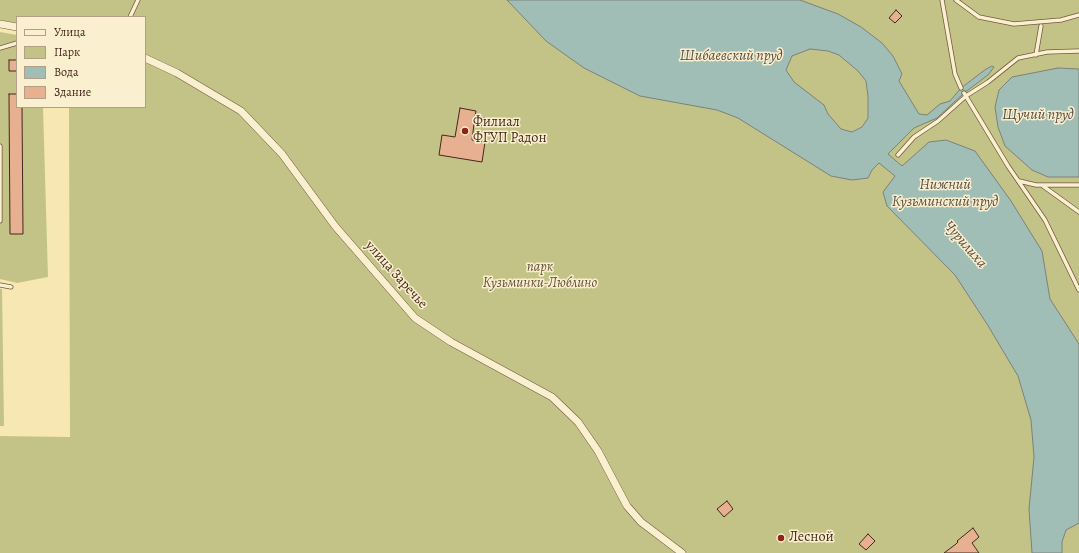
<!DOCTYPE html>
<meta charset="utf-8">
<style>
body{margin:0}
#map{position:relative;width:1079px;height:553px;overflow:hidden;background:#f7e7b3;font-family:Alegreya,serif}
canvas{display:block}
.legend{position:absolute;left:16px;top:16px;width:130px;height:92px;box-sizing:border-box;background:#faefce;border:1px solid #b29f87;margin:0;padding:5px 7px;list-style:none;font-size:12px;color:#45281d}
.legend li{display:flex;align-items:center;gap:8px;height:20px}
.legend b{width:20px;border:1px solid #b29f87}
</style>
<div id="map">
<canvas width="1079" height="553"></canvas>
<ul class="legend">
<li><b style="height:5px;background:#faefce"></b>Улица</li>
<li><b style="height:11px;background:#c3c388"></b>Парк</li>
<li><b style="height:11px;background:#a0beb6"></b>Вода</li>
<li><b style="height:11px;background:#e7b191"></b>Здание</li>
</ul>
</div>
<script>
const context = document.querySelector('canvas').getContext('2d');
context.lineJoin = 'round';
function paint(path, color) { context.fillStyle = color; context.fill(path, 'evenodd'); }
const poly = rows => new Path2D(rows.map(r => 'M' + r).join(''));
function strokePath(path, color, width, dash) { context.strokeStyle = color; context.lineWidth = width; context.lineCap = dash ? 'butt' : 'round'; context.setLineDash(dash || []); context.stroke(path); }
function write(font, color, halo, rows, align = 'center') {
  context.font = font + ' Alegreya,serif'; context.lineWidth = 3; context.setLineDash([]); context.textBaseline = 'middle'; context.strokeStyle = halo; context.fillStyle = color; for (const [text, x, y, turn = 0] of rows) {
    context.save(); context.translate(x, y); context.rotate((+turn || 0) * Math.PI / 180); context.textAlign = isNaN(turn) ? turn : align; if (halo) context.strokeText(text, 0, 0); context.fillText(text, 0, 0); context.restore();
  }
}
paint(poly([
 [0,0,1079,0,1079,553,0,553,0,436,70,437,69,107,145,107,145,17,17,17,17,23,0,20],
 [0,32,17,35,17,107,43,107,48,277,17,283,0,279],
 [0,289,2,289,4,426,0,426]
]), '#c3c388');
const water = poly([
 [507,0,800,0,838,14,861,27,882,43,893,56,902,74,899,81,919,114,927,115,940,104,950,101,961,88,986,69,992,66,994,67,988,75,964,93,937,118,914,128,888,154,902,166,929,142,946,140,975,151,1011,201,1042,251,1050,299,1079,344,1079,523,1066,530,1062,542,1062,553,1032,553,1029,509,1034,457,1031,420,1018,376,987,324,955,275,887,206,883,192,895,176,879,163,872,170,868,178,852,180,831,176,738,118,717,110,640,96,584,68,546,41,507,0],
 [810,49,828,51,839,55,858,71,866,81,868,96,868,118,862,127,852,132,841,129,828,114,824,105,794,82,786,70,792,56,810,49],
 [1058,68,1079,69,1079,177,1048,177,1032,170,1005,146,998,127,995,107,999,90,1012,77,1058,68]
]);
paint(water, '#a0beb6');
strokePath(water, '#7c8279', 1);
const building = poly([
 [896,10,902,16,895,23,889,18,896,10],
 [9,60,17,60,17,71,9,71,9,60],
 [9,94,17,94,17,107,22,107,23,234,10,234,9,94],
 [460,108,476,111,475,116,485,118,484,126,474,124,472,140,485,142,482,162,439,155,442,135,455,137,460,108],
 [727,501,733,509,724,517,717,509,727,501],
 [973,528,979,537,972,543,979,553,944,553,956,544,958,542,957,541,973,528],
 [868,534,875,541,866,550,859,544,868,534]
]);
paint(building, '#e7b191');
strokePath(building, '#45281d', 1);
const service = poly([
 [942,0,955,74,961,88],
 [956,0,979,17,1014,24,1061,20,1079,15],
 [130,17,138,0],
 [0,48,17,43],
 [1036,55,1041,26],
 [964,93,1008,166,1045,220,1079,290],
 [0,146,0,221],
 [898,155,914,137,938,121,966,96,988,82,1018,58,1047,52,1079,51],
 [1019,181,1036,185,1079,185],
 [1043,186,1079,212],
 [0,285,11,287]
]);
const minor = poly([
 [0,24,17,27],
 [145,58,177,73,241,111,282,154,335,226,415,318,451,342,552,397,578,422,598,451,627,506,641,522,682,553]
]);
strokePath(service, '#725842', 5);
strokePath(minor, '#725842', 8);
strokePath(service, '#faefce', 3.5);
strokePath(minor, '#faefce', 7);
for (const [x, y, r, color] of [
 [465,131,4,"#8f2418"],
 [781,538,4,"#8f2418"]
]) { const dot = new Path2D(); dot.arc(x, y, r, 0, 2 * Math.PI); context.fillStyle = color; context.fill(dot); strokePath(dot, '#faefce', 1.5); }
write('14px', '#45281d', '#faefce', [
 ["Филиал",473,123],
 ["ФГУП Радон",473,139],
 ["Лесной",789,538]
], 'left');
write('italic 14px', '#644f38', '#faefce', [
 ["парк",540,268],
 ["Кузьминки-Люблино",540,284]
]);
write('14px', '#45281d', '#faefce', [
 ["улица Заречье",396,275,48]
]);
write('italic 15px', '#5c4e43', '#faefce', [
 ["Шибаевский пруд",731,56],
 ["Щучий пруд",1038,115],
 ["Нижний",945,185],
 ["Кузьминский пруд",945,202],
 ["Чурилиха",965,245,49]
]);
</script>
